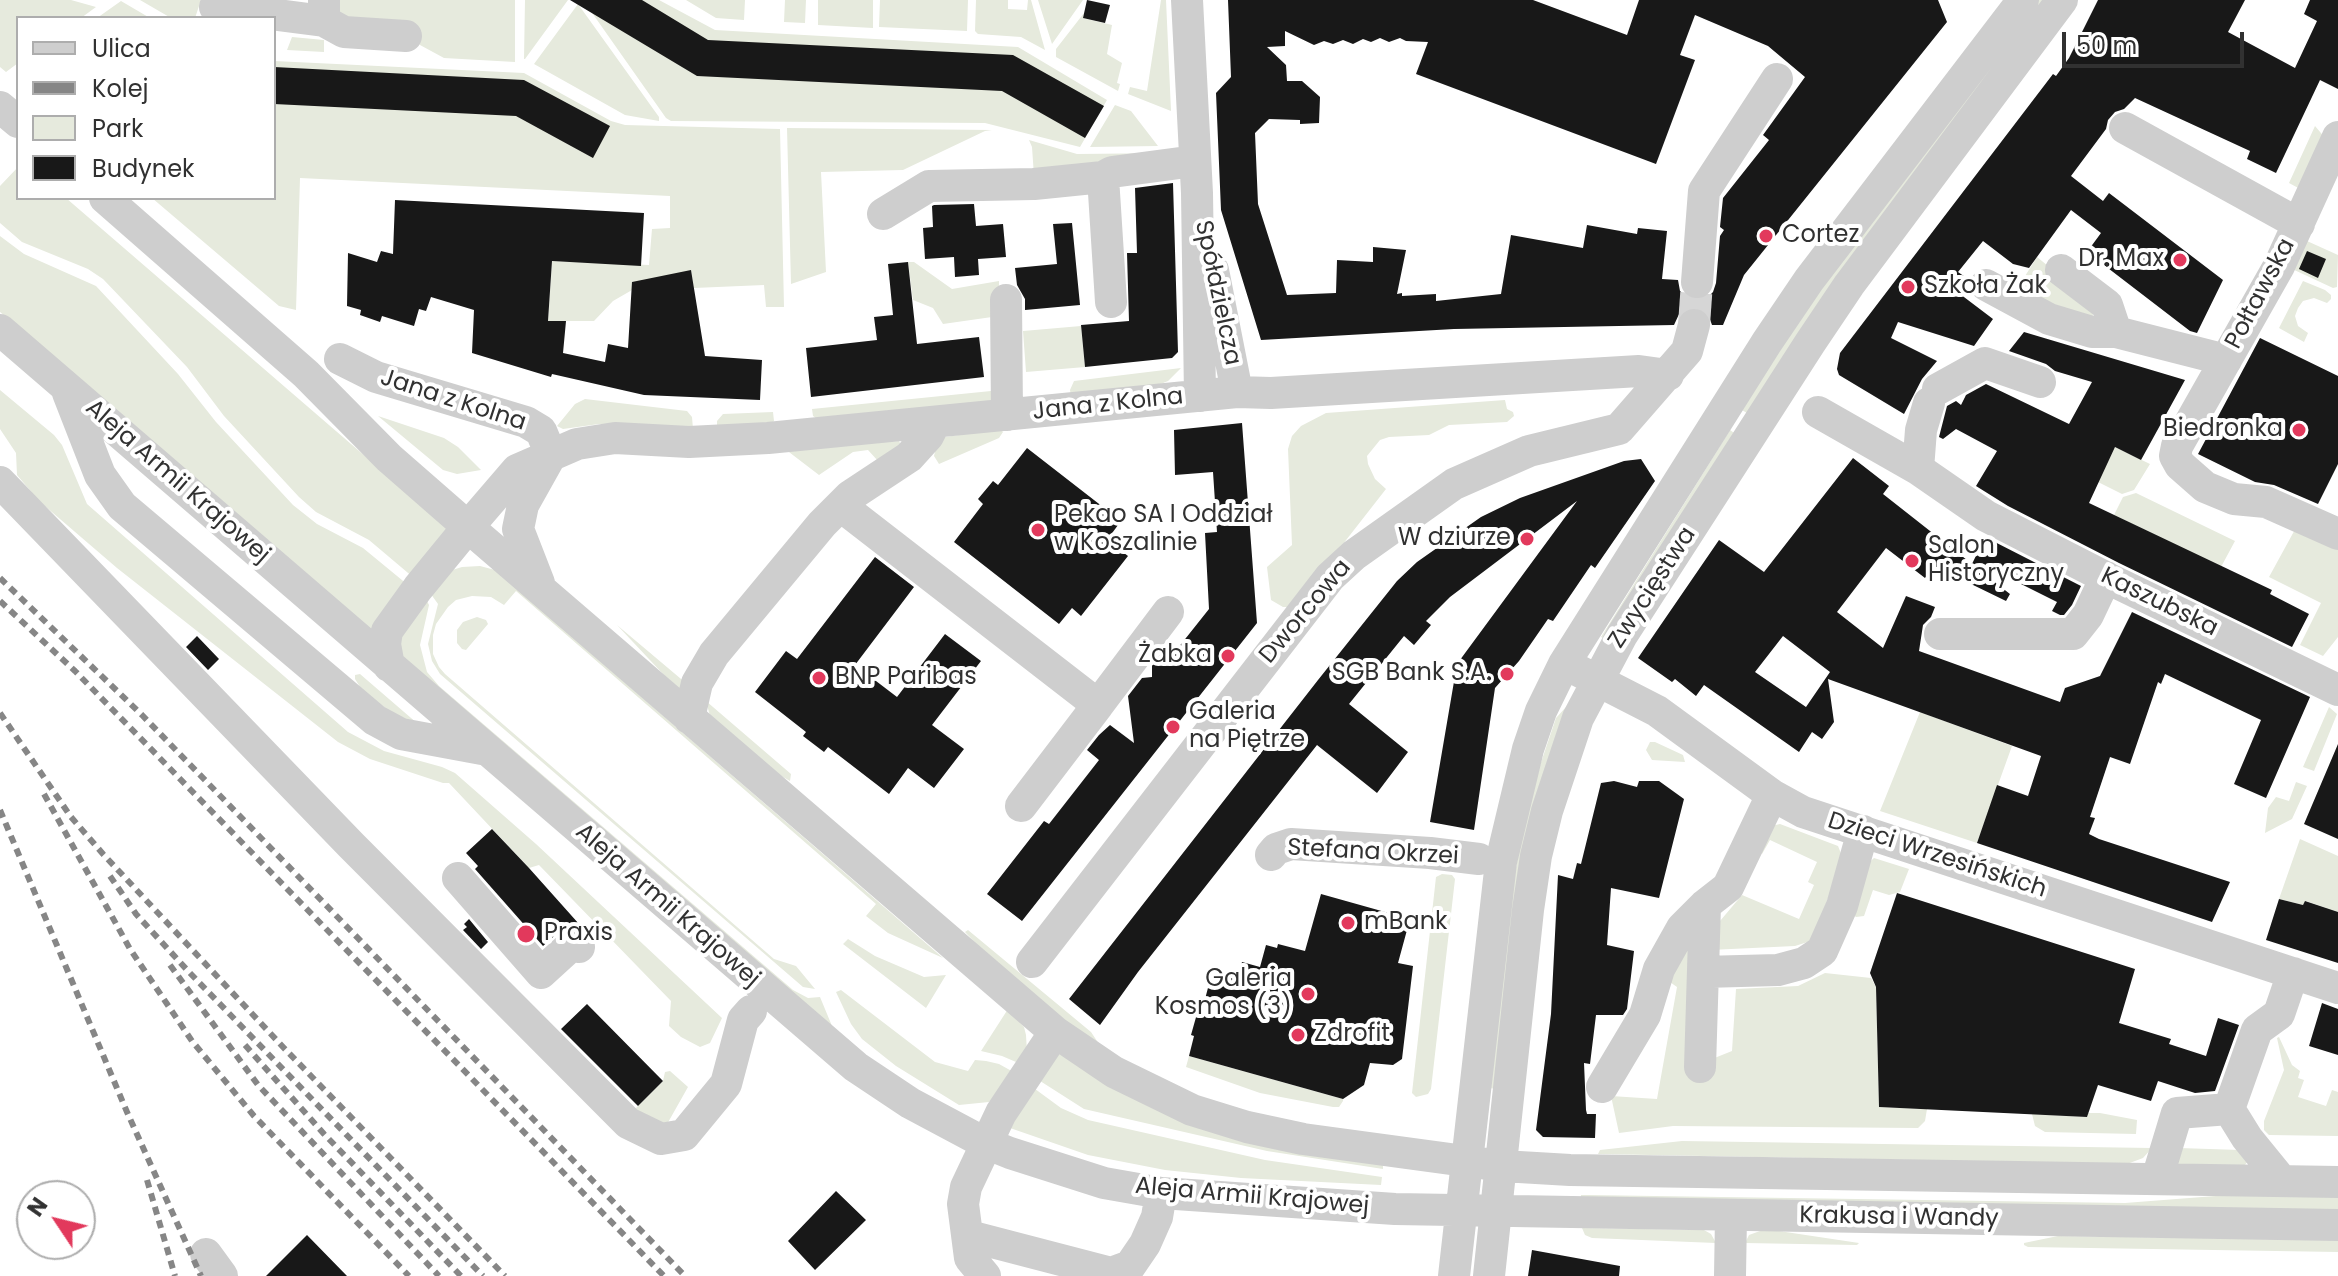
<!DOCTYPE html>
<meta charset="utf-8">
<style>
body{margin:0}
#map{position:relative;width:2338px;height:1276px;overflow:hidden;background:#fff;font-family:Poppins,sans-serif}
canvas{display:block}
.legend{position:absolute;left:16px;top:16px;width:260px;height:184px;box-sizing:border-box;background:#fff;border:2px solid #adadad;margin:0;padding:10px 14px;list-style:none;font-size:24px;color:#313131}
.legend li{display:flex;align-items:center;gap:16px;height:40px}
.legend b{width:40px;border:2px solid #adadad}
.north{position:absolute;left:16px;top:1180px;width:80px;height:80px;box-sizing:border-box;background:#fff;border:2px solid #adadad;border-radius:50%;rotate:305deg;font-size:22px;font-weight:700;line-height:32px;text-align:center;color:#313131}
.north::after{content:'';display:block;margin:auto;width:28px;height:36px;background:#e2395c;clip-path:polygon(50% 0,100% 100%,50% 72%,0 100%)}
.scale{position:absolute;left:2062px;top:32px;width:182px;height:36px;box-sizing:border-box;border:4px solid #313131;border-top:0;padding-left:10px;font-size:24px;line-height:28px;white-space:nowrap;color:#313131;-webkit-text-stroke:6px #fff;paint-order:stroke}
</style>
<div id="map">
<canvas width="2338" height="1276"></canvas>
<ul class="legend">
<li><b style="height:10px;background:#cecece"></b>Ulica</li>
<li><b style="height:10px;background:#868686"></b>Kolej</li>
<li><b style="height:22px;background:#e6eadd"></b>Park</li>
<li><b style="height:22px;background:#181818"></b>Budynek</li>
</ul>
<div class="north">N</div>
<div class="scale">50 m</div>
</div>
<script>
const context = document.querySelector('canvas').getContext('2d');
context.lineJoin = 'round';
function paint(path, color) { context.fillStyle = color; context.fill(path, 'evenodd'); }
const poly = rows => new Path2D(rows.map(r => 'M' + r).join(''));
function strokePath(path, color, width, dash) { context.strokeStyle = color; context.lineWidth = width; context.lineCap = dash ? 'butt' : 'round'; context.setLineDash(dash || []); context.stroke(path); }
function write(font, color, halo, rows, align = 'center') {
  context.font = font + ' Poppins,sans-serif'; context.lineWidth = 8; context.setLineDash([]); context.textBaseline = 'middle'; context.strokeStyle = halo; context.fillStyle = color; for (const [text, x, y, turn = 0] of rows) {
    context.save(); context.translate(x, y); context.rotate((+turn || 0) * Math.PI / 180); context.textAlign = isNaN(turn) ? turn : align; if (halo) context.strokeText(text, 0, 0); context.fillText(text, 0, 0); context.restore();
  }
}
paint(poly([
 [0,0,71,0,96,7,81,18,18,18,18,63,6,72,0,67],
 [140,0,201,0,195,18,171,18],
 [337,0,515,0,515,62,444,58,420,45,406,30,337,15],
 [525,0,568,0,525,59,524,59],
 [583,0,659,0,715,30,1018,47,1107,100,1080,147,985,123,671,121,666,118],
 [686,0,745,0,744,20,716,18],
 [785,0,806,0,805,23,784,22],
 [818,0,873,0,873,28,818,25],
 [880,0,968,0,967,31,879,27],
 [976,0,1008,0,1008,9,1027,10,1028,0,1031,0,1045,50,1021,37,978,34,975,31],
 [1038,0,1083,0,1052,44],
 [1161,0,1166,0,1171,111,1128,94,1130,87,1147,91],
 [2038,0,2049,0,1750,415,1742,410,1805,308],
 [121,1,150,18,97,18],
 [578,4,659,117,659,121,625,115,534,64],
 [1084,13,1083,18,1112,25,1107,54,1122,63,1117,83,1120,84,1118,91,1056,57,1056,49],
 [292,37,324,40,324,52,287,50],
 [274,61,524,73,611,121,625,125,780,129,784,307,766,307,764,285,694,288,691,271,639,286,613,301,594,321,548,321,552,261,649,265,652,229,670,228,670,196,300,178,296,310,279,306,152,198,274,198],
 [1115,105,1131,111,1158,146,1090,147],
 [2315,126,2326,139,2302,190,2289,183],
 [787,128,992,130,985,131,903,170,821,172,826,272,791,284],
 [1029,140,1077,154,1171,153,1034,176,1032,147],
 [18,167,18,198,66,198,446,526,448,529,414,578,369,540,316,512,299,497,224,416,187,367,103,279,88,269,22,242,0,223,0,186],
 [0,236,24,254,96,286,178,374,216,422,293,505,317,524,363,548,408,585,375,629,369,630,0,312],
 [2307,241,2338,255,2337,287,2333,288,2290,268],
 [2037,257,2091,301,2094,323,2015,292],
 [908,262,914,262,952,289,999,281,999,316,943,324,933,308,913,300],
 [2303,281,2325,290,2331,295,2331,299,2327,303,2314,298,2303,301,2298,308,2295,316,2298,326,2308,333,2304,342,2279,328],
 [1081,326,1085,367,1026,372,1023,331],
 [1181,368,1168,381,1156,386,1071,396,1070,390,1074,381],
 [0,390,54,435,62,445,87,504,348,732,384,751,442,767,455,773,536,844,722,1018,710,1043,700,1047,681,1037,669,1026,671,1001,539,865,529,868,449,783,443,783,370,759,338,742,117,568,39,501,17,475,16,453,0,429],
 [1001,390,996,403,819,420,813,416,812,409],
 [585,399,687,411,692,417,693,429,599,424,563,429,557,426,575,404],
 [1505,400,1507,409,1513,412,1514,416,1507,422,1449,425,1429,435,1389,437,1380,440,1367,456,1368,464,1375,479,1386,489,1318,576,1290,607,1283,607,1271,600,1267,567,1292,545,1288,449,1292,436,1301,426,1326,413],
 [773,412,774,421,770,425,717,428,717,421,723,414],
 [378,416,444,438,458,447,481,470,457,474,443,470],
 [1000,429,1003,432,999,438,939,464,934,456,938,438],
 [1730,430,1737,435,1603,638,1601,637],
 [899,441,901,445,878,461,868,450,853,452,819,475,785,449],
 [2115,447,2150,464,2134,490,2122,494,2098,482],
 [2136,493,2235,541,2221,567,2114,515,2123,497],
 [2298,524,2338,541,2338,637,2323,656,2300,645,2321,603,2269,577],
 [480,566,495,570,943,958,888,933,866,916,876,904,516,591,504,605,491,597,472,596,456,600,448,607,436,624,433,635,433,654,439,667,445,674,774,959,796,966,815,989,803,987,440,674,432,661,428,644,438,604,428,590,449,571,462,567],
 [427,601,429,605,420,645,427,672,439,686,793,990,808,998,820,997,832,1026,401,659,397,633],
 [477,617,486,620,488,624,466,650,462,649,457,643,457,630,463,622],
 [617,625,687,684,679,691],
 [360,674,418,724,414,730,362,690,355,679,355,675],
 [706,701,791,774,790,781,757,762,710,716],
 [1566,707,1498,1089,1489,1088,1508,908,1531,792,1556,718],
 [2329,707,2337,714,2314,771,2303,767],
 [1920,712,2012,746,1977,843,1880,811],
 [1650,742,1655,742,1683,755,1685,762,1652,760,1646,750],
 [2296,782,2307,786,2292,819,2265,833,2268,808,2276,797,2289,801],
 [1780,824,1838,846,1842,856,1814,940,1795,946,1710,950,1720,921,1742,895,1799,919,1814,885,1808,882,1817,862,1770,840,1762,854,1760,850,1771,826],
 [2300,839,2338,856,2338,918,2326,908,2306,901,2303,905,2279,899],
 [1874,858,1909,869,1900,892,1889,895,1873,890,1864,916,1856,917,1850,912,1862,869],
 [1442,874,1452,875,1455,879,1431,1089,1428,1094,1416,1097,1412,1093,1436,877],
 [968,930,1091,1032,1099,1044,1072,1028,987,955,965,932],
 [1687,936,1712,1059,1732,1051,1736,989,1798,986,1825,973,1871,978,1876,987,1879,1107,1927,1109,1925,1121,1918,1128,1673,1126,1619,1133,1611,1096,1657,1099,1677,987,1667,980],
 [848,939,875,956,924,977,946,975,926,1008,843,944],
 [841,990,935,1062,968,1071,975,1060,986,1061,999,1064,1017,1074,989,1102,959,1105,896,1066,862,1039,851,1024,836,992],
 [1008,1009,1024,1027,1026,1035,1027,1052,1016,1062,1002,1056,981,1051],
 [2279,1037,2292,1065,2300,1071,2298,1078,2304,1080,2298,1097,2326,1106,2332,1090,2338,1092,2338,1136,2269,1135,2264,1130,2264,1121,2284,1070,2277,1038],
 [1056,1053,1383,1163,1383,1169,1267,1151,1084,1109,1037,1079],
 [1189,1056,1343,1099,1343,1101,1339,1107,1333,1107,1260,1093,1186,1067],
 [670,1071,688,1087,666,1126,633,1111,663,1081,665,1072],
 [1031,1086,1061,1108,1088,1120,1265,1160,1382,1177,1381,1185,1241,1178,1165,1170,1088,1155,1010,1128],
 [2088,1113,2100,1113,2137,1120,2136,1134,2045,1132,2035,1126,2032,1114,2087,1117],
 [1682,1141,2152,1148,2143,1158,2127,1164,1598,1154,1600,1150],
 [2179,1148,2240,1150,2248,1161,2245,1165,2178,1165],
 [2338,1194,2338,1213,1581,1201,1581,1195,1588,1195,2125,1203,2228,1195],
 [1582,1228,1704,1230,1711,1234,1716,1243,1592,1238,1585,1235],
 [1760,1231,1779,1231,1859,1243,1857,1245,1745,1243,1749,1235],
 [2058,1236,2338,1240,2338,1252,2028,1247,2024,1245,2024,1243]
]), '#e6eadd');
paint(poly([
 [570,0,642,0,708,40,1013,55,1104,106,1085,138,1002,91,697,76],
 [1087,0,1110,5,1105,23,1083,18],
 [1228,0,1533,0,1627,35,1639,0,1938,0,1947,22,1744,275,1723,325,1712,325,1707,311,1700,307,1690,307,1680,312,1674,325,1454,329,1261,340,1221,210,1216,93,1231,77],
 [1695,15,1768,46,1805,77,1763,135,1769,140,1723,198,1720,227,1724,230,1720,236,1716,283,1713,292,1706,299,1696,301,1687,298,1680,291,1678,280,1662,279,1667,231,1638,228,1637,234,1587,225,1583,248,1511,235,1501,294,1436,301,1436,294,1402,296,1402,293,1397,294,1406,250,1373,247,1373,262,1337,260,1336,293,1287,295,1258,204,1255,133,1269,119,1300,120,1300,124,1319,123,1320,97,1302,81,1287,81,1286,65,1267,47,1285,46,1285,31,1314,45,1324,41,1333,44,1343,40,1353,44,1363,39,1371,42,1380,38,1389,42,1400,38,1406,41,1428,42,1416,74,1656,164,1695,60,1680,55],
 [2098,0,2245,0,2228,32,2295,68,2317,21,2304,14,2310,0,2338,0,2338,89,2320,80,2276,173,2247,159,2250,151,2135,98,2124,109,2115,112,2108,120,2106,129,2071,176,2103,201,2109,193,2223,280,2197,333,2190,331,2087,252,2101,233,2071,210,2029,268,2013,264,1983,241,1958,272,1968,279,1960,294,1993,319,1974,346,1898,322,1891,338,1937,361,1922,379,1904,414,1839,375,1837,369,1840,353,2053,74,2056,76,2069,58],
 [274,67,524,80,610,126,593,158,516,116,274,104],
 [1173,183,1178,352,1172,358,1085,367,1081,325,1129,321,1127,253,1137,253,1135,188],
 [395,200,644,213,641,266,552,261,548,321,566,321,563,353,605,362,608,344,628,348,632,282,691,270,705,356,762,360,760,400,644,395,552,374,551,377,472,353,474,310,431,297,426,311,419,309,414,326,382,316,380,322,360,315,361,310,347,306,348,253,377,262,381,251,393,254],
 [974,204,976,226,1003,224,1006,257,978,259,979,275,955,277,954,257,925,259,923,228,933,227,932,206,934,205],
 [1072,223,1080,305,1025,310,1025,299,1017,285,1015,268,1057,264,1053,224],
 [2307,251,2326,259,2318,278,2299,269],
 [908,262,917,344,979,337,984,377,811,397,806,348,877,340,874,317,893,315,888,264],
 [2024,332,2185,380,2141,460,2115,447,2089,503,2272,590,2270,594,2309,614,2292,647,2119,563,2008,506,1976,486,1997,451,1956,429,1943,439,1939,437,1947,406,1956,401,1961,405,1966,395,1986,384,2069,424,2092,382,2055,371,2046,364,2009,351],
 [2260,338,2338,376,2338,464,2318,504,2274,485,2255,482,2198,454],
 [1242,423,1257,623,1022,921,987,894,1044,821,1049,824,1099,760,1087,750,1099,735,1110,725,1134,743,1128,696,1142,678,1152,677,1152,665,1170,642,1178,648,1209,609,1205,533,1217,532,1213,472,1175,475,1174,430],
 [1027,448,1121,521,1107,540,1128,556,1081,616,1072,608,1059,624,954,542,983,504,978,499,993,481,998,485],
 [1853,458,1889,486,1883,494,1972,564,1985,537,2081,586,2072,605,2064,615,2060,615,2052,611,2057,602,1997,572,1996,575,1990,572,1988,577,2010,594,2006,601,1934,566,1925,578,1886,548,1837,612,1883,648,1906,596,1935,607,1931,617,1923,625,1919,651,2060,702,2065,688,2100,676,2132,612,2310,697,2266,798,2234,784,2261,720,2165,674,2161,684,2158,682,2130,764,2110,757,2090,817,2095,818,2089,834,2099,839,2230,882,2212,922,1977,843,1997,785,2028,796,2041,756,1828,679,1834,722,1822,739,1812,732,1799,752,1704,685,1696,696,1675,679,1672,682,1638,658,1719,540,1764,572],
 [1783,636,1830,672,1806,707,1755,672],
 [1641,459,1655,481,1595,568,1591,565,1553,621,1548,619,1519,661,1495,688,1474,830,1430,822,1457,664,1577,501,1450,597,1426,621,1431,625,1414,645,1404,636,1349,704,1408,752,1377,793,1317,745,1138,972,1100,1025,1069,999,1318,680,1397,581,1417,562,1481,517,1520,498,1624,461],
 [875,557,914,587,855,665,897,697,945,634,981,661,932,725,964,749,934,788,908,768,889,794,828,747,824,752,803,736,806,732,755,692,786,651,797,659],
 [197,636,219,659,208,670,186,647],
 [2338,744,2338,839,2304,824],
 [1614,781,1637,787,1639,781,1659,781,1684,799,1659,898,1611,888,1607,945,1634,951,1627,1009,1623,1015,1596,1015,1590,1064,1584,1063,1586,1110,1587,1114,1596,1114,1595,1138,1543,1137,1536,1130,1551,1014,1558,875,1573,879,1577,863,1581,864,1601,783],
 [492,829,529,868,579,924,571,924,563,928,543,946,475,869,478,866,466,853],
 [1897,893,2135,969,2119,1023,2171,1039,2169,1044,2206,1056,2218,1018,2239,1025,2215,1091,2195,1093,2158,1081,2151,1101,2098,1085,2087,1117,1879,1107,1876,987,1870,973],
 [1321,894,1410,919,1398,963,1413,966,1402,1059,1393,1065,1370,1063,1364,1085,1343,1099,1189,1056,1194,1036,1191,1035,1200,1003,1204,1003,1209,984,1221,970,1238,975,1242,962,1260,967,1266,945,1277,948,1278,944,1305,951],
 [2279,899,2303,905,2305,901,2338,912,2338,963,2266,940],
 [469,919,488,942,481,949,463,930,467,927,464,924],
 [2322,1003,2338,1009,2338,1055,2309,1046],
 [587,1004,663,1081,638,1106,561,1029],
 [836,1191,866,1220,815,1270,788,1241],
 [307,1235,347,1276,266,1276],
 [1532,1250,1620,1266,1619,1276,1528,1276]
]), '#181818');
strokePath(poly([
 [1694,325,1697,282]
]), '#d6d6d6', 32, [32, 16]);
strokePath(poly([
 [1187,0,1197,193,1200,396],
 [215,7,324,21,324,0],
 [324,21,344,32,406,36],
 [0,107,18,122],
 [2125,128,2299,224],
 [2338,137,2279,266,2177,446,2175,456,2180,465,2205,487,2234,499,2266,502,2338,534],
 [105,198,306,374,389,458,468,527,1055,1032,1114,1072,1192,1110,1247,1127,1303,1139,1502,1166,1570,1170,2338,1182],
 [883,214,929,186,1034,184,1103,177],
 [1213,270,1237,392],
 [2061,270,2107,305,2116,332],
 [1697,282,1704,191,1777,79],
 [1986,285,2049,319,2092,332,2116,332,2226,360],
 [1006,300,1007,415],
 [1111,302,1103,177,1112,172,1195,161],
 [0,330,856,1067,910,1103,985,1143,1010,1153,1104,1183,1161,1193,1395,1209,2338,1225],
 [340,359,376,377,526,422,541,431,551,455,523,505,518,529,539,583],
 [1938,389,1985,363,2040,382],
 [68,393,100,475,122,506,375,720,401,734,482,749],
 [1818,412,1918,469,1986,516,2111,580,2338,690],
 [1918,469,1921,430,1929,403],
 [0,482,351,845,628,1123,661,1139,684,1135,726,1084,743,1020,751,1011],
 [841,506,1098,705,1021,806],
 [1940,634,2073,634,2088,615,2106,577],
 [389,666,385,644,387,631,418,588,468,527,517,470,577,444,615,438,689,442,768,438,1237,392,1271,393,1639,371,1668,375],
 [1577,670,1657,711,1772,795,1803,812,2338,988],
 [1098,705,1168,612],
 [689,718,697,683,714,654,822,524,850,496,909,457,928,436,935,422],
 [1271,855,1276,849,1291,844,1430,853,1479,859],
 [458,878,541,973,575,942,579,947],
 [1032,962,1330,577,1354,555,1454,484,1529,451,1619,429,1687,351,1694,325],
 [1703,972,1778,970,1804,963,1822,951,1842,906,1863,831],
 [1700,1067,1705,905],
 [1602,1087,1645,1015,1659,969,1682,928,1705,905,1728,887,1772,795],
 [2157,1179,2177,1113,2229,1109],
 [2282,1181,2247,1138,2229,1109,2257,1030,2279,1014,2293,973],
 [969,1236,1111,1273,1130,1266,1145,1244,1157,1217,1161,1193],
 [206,1254,222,1276],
 [985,1276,970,1258,963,1204,966,1187,1001,1113,1055,1032],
 [1454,1276,1501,862,1528,749,1541,711,1564,664,1767,342,1809,280,2023,0],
 [1489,1276,1528,910,1536,856,1547,811,1578,718,1622,635,1810,343,1849,285,2062,0],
 [1730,1276,1731,1216]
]), '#cecece', 32);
strokePath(poly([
 [0,578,142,715,685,1276],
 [0,601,75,671,664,1276],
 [0,713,71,817,103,854,283,1047,505,1276],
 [44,794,130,949,192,1041,254,1116,409,1276],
 [0,810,127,1112,201,1276],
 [110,876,136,914,188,971,483,1276],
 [170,965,258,1085,439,1276],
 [245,1045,324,1134,461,1276],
 [147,1180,175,1276]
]), '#868686', 6, [8, 6]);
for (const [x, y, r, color] of [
 [1766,236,8,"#e2395c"],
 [2180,260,8,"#e2395c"],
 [1908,287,8,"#e2395c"],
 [2299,430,8,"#e2395c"],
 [1038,530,8,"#e2395c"],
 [1527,539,8,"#e2395c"],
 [1912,561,8,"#e2395c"],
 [1228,656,8,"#e2395c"],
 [1507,674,8,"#e2395c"],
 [819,678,8,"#e2395c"],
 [1173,727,8,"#e2395c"],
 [1348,923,8,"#e2395c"],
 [526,934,10,"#e2395c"],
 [1308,994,8,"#e2395c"],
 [1298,1035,8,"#e2395c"]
]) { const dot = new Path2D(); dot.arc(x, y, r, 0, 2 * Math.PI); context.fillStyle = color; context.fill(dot); strokePath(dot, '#fff', 3); }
write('24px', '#313131', '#fff', [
 ["Cortez",1782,236],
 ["Dr. Max",2164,260,"right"],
 ["Szkoła Żak",1924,287],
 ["Biedronka",2283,430,"right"],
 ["Pekao SA I Oddział",1054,516],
 ["w Koszalinie",1054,544],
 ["W dziurze",1511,539,"right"],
 ["Salon",1928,547],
 ["Historyczny",1928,575],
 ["Żabka",1212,656,"right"],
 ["SGB Bank S.A.",1491,674,"right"],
 ["BNP Paribas",835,678],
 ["Galeria",1189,713],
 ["na Piętrze",1189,741],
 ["mBank",1364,923],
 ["Praxis",544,934],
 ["Galeria",1292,980,"right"],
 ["Kosmos (3)",1292,1008,"right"],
 ["Zdrofit",1314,1035]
], 'left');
write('24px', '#313131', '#fff', [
 ["Spółdzielcza",1217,293,78],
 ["Połtawska",2261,294,-62],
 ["Jana z Kolna",453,401,18],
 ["Jana z Kolna",1108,405,-6],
 ["Aleja Armii Krajowej",177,482,41],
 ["Zwycięstwa",1653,588,-57],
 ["Kaszubska",2159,603,26],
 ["Dworcowa",1306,612,-50],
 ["Stefana Okrzei",1373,853,3],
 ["Dzieci Wrzesińskich",1937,856,18],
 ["Aleja Armii Krajowej",667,906,41],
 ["Aleja Armii Krajowej",1252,1197,5],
 ["Krakusa i Wandy",1899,1218,1]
]);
</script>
